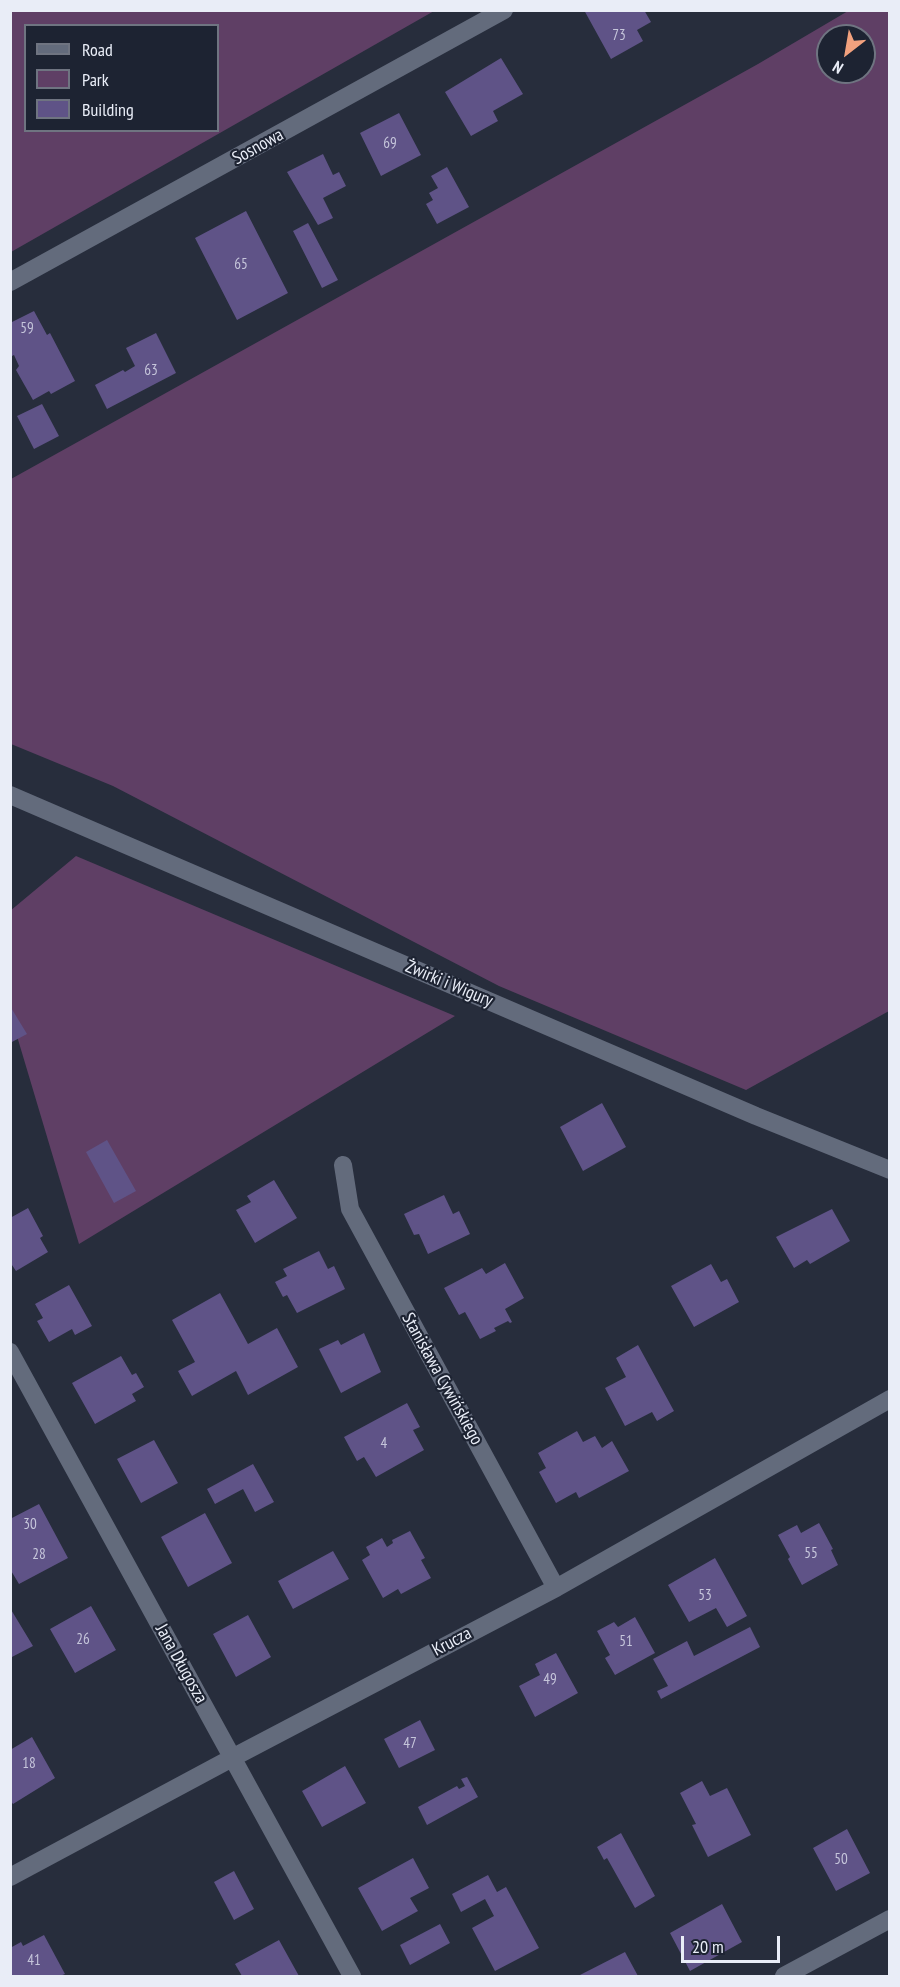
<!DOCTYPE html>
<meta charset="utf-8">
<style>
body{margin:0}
#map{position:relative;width:900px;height:1987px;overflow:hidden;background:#272d3c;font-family:"PT Sans Narrow",sans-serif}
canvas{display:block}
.frame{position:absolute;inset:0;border:12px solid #e9edf7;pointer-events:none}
.legend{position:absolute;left:24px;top:24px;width:195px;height:108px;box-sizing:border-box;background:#1d2332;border:2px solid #6f7481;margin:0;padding:8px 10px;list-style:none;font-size:18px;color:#e9edf7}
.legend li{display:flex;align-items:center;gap:12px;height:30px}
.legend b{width:30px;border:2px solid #6f7481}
.north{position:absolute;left:816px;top:24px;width:60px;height:60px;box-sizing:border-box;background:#1d2332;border:2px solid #6f7481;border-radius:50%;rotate:211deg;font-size:16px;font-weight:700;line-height:24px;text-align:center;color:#e9edf7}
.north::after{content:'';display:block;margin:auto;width:21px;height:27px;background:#f2a17e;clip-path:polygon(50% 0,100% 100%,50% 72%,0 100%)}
.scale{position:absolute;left:681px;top:1936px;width:99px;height:27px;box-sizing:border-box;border:3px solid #e9edf7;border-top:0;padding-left:8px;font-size:18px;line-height:21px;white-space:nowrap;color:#e9edf7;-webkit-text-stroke:4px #1d2332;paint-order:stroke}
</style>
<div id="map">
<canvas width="900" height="1987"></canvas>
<div class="frame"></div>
<ul class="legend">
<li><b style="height:8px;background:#636b7c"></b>Road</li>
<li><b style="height:16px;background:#5f3f65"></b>Park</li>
<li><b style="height:16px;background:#5f5387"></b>Building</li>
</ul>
<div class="north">N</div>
<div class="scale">20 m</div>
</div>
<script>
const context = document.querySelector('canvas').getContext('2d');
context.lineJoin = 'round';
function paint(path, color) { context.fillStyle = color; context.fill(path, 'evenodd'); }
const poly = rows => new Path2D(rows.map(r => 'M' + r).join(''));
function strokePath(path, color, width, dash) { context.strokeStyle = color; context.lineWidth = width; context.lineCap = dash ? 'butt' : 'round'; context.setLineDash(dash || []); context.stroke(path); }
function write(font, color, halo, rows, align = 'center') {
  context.font = font + ' "PT Sans Narrow",sans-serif'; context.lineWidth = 4.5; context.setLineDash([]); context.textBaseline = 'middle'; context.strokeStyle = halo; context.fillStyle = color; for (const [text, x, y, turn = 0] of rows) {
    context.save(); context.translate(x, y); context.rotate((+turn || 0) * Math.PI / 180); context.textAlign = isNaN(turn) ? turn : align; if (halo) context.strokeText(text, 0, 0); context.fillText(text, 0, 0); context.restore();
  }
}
paint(poly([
 [11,10,434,10,434,11,11,252],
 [26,26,218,26,218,130,26,130],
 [848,11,890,11,889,1011,746,1090,499,986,113,786,11,744,11,479,758,64],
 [828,36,864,36,864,72,828,72],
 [76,856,455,1016,79,1244,11,1016,10,911]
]), '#5f3f65');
paint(poly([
 [584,10,644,10,651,22,637,30,643,41,611,59],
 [501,58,523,94,493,111,498,121,471,136,445,92],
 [399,113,421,155,381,176,360,133],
 [323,154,333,175,339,172,346,186,323,198,333,218,318,225,287,172],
 [447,167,469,207,437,224,426,204,433,200,429,193,438,188,431,176],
 [246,211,288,293,237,320,195,238],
 [308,223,338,280,322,288,293,231],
 [34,311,47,335,50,333,75,381,51,394,49,391,33,400,16,370,19,366,14,355,10,357,10,323],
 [156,333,176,373,107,409,95,385,123,370,125,372,135,366,126,348],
 [42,404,59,436,34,449,17,416],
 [10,1006,27,1034,10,1043],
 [602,1103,626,1147,583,1171,560,1127],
 [107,1140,136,1191,114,1203,86,1152],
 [274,1180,297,1218,255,1243,236,1210,251,1202,247,1196],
 [444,1195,453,1214,459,1211,470,1234,428,1254,419,1234,414,1235,404,1214],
 [28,1208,43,1236,40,1238,48,1252,16,1271,10,1262,10,1218],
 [832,1209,850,1241,810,1264,807,1260,794,1268,776,1237],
 [319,1251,328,1269,334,1266,345,1289,297,1313,287,1295,283,1297,275,1282,287,1276,283,1269],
 [505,1263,524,1298,505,1309,512,1322,510,1323,508,1321,494,1328,496,1331,480,1339,465,1312,459,1315,444,1288,482,1268,486,1274],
 [711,1264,721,1282,727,1279,739,1302,694,1327,671,1286],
 [69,1285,92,1326,75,1335,72,1329,49,1342,37,1321,43,1318,35,1304],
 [220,1293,248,1344,277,1328,298,1367,248,1395,236,1371,192,1396,178,1371,195,1362,172,1320],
 [364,1333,381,1372,341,1393,319,1349,338,1340,341,1345],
 [638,1345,674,1411,657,1421,652,1412,625,1426,605,1388,626,1377,616,1358],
 [121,1356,132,1375,136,1373,144,1387,132,1394,136,1401,95,1424,72,1383],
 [407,1403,420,1427,413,1430,424,1450,376,1477,364,1457,357,1461,344,1437],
 [577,1431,583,1442,595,1436,602,1448,612,1441,629,1471,579,1498,576,1492,556,1503,539,1472,546,1468,538,1453],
 [154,1440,178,1483,141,1503,117,1459],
 [253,1464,274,1502,255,1512,243,1489,215,1504,207,1489],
 [39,1504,68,1558,19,1584,10,1569,10,1519],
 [205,1513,232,1563,188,1587,161,1537],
 [819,1523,833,1549,831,1550,838,1565,802,1585,788,1559,790,1557,778,1535,797,1525,801,1533],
 [410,1531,425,1558,421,1560,431,1578,401,1594,398,1589,383,1598,362,1560,370,1555,366,1547,382,1538,387,1547,393,1543,392,1540],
 [333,1551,349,1579,293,1609,278,1581],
 [715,1558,747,1616,727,1627,716,1608,689,1622,668,1585],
 [91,1606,116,1650,75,1673,50,1629],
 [10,1608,33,1646,10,1658],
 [248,1615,271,1657,236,1677,213,1634],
 [635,1617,655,1653,615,1675,605,1658,610,1655,597,1631,614,1622,618,1627],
 [750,1627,760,1647,661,1699,657,1691,668,1686,653,1659,687,1641,694,1656],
 [556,1653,578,1693,535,1717,519,1686,540,1675,535,1664],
 [420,1720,435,1750,399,1768,384,1739],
 [32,1737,55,1778,13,1804,10,1800,10,1750],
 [345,1766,366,1803,322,1827,302,1791],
 [467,1777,478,1797,427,1825,418,1807,457,1786,459,1789,465,1786,461,1779],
 [702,1781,710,1796,727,1788,751,1835,708,1857,692,1825,696,1824,680,1793],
 [847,1829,870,1873,836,1891,813,1848],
 [621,1833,655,1896,635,1908,607,1858,604,1860,597,1847],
 [413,1858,429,1888,410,1898,418,1911,382,1931,358,1888],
 [234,1871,254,1909,234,1920,214,1882],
 [488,1875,497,1892,506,1887,539,1948,495,1971,472,1928,494,1916,485,1899,461,1912,452,1894],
 [722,1904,742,1942,690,1971,670,1933],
 [440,1924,450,1943,410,1965,400,1945],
 [44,1935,65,1974,60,1976,10,1976,10,1948,21,1942,23,1946],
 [279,1940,299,1976,242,1976,235,1964],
 [625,1952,638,1976,578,1976]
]), '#5f5387');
strokePath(poly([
 [10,282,504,10],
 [10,795,756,1116,890,1170],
 [343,1165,350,1209,556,1588],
 [10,1352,352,1976],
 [10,1877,232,1758,556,1588,890,1399],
 [784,1976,890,1919]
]), '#636b7c', 18);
write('15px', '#c6c6db', null, [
 ["73",619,36],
 ["69",390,144],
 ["65",241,265],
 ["59",27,329],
 ["63",151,371],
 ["4",384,1444],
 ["30",30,1525],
 ["55",811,1554],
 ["28",39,1555],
 ["53",705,1596],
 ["26",83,1640],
 ["51",626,1642],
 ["49",550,1680],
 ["47",410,1744],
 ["18",29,1764],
 ["50",841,1860],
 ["41",34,1961]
]);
write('18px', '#e9edf7', '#1d2332', [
 ["Sosnowa",258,147,-29],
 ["Żwirki i Wigury",449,984,23],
 ["Stanisława Cywińskiego",442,1379,61],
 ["Krucza",452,1642,-28],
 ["Jana Długosza",181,1664,61]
]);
</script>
